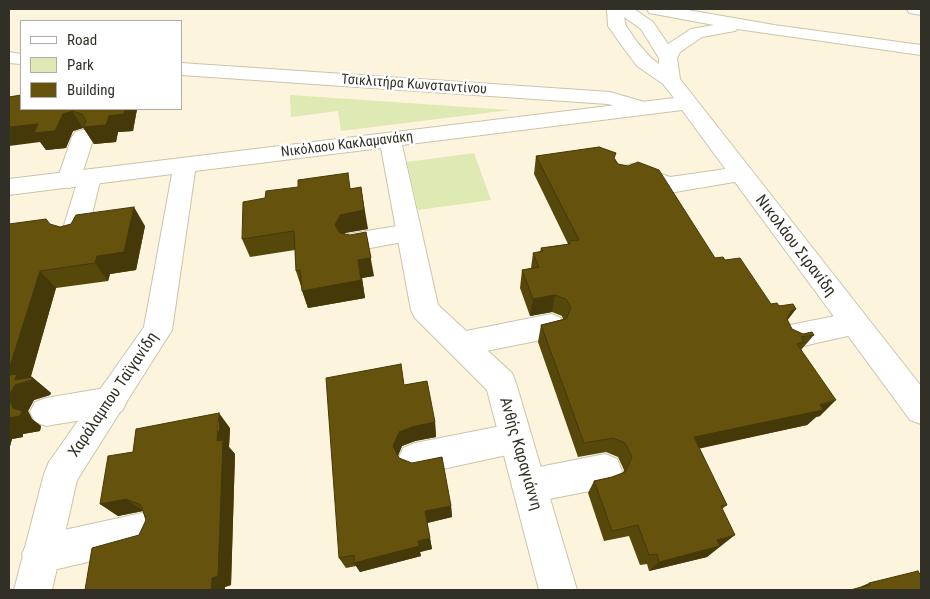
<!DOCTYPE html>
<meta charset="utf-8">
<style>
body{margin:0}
#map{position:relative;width:930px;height:599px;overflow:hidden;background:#fcf4dc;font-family:"Roboto Condensed",sans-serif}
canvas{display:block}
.frame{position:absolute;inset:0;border:10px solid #323026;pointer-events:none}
.legend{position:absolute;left:20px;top:20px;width:162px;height:90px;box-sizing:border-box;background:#fff;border:1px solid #adaca8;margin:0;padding:6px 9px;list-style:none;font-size:15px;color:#323026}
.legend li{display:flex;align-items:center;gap:10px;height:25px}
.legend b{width:25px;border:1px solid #adaca8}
</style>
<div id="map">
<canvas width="930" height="599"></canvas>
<div class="frame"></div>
<ul class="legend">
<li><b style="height:6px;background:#fff"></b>Road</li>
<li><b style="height:14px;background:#dee9b3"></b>Park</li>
<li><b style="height:14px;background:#64520d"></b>Building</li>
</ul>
</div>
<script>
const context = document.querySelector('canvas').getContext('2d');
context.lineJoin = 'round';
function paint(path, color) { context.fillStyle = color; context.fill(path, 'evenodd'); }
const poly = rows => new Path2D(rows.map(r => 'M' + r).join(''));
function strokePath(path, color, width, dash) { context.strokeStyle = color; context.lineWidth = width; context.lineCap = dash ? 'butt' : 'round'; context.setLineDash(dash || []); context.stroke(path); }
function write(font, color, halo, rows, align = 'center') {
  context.font = font + ' "Roboto Condensed",sans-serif'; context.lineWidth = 5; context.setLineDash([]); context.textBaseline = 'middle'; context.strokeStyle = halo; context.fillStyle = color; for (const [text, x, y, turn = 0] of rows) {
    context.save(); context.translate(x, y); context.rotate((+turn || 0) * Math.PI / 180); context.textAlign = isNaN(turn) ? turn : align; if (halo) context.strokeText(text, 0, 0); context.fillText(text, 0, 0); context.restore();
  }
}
paint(poly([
 [290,95,510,110,341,131,338,111,291,117],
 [474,153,491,200,418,210,407,162]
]), '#dee9b3');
const pedestrian = poly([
 [9,52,21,54,21,64,9,63,9,52],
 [181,63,610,92,651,104,654,108,651,112,644,114,608,104,181,75,181,63],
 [83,130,91,132,94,137,83,171,90,169,98,172,101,177,87,235,83,241,74,244,65,241,61,235,76,186,69,188,61,185,57,180,72,137,75,132,83,130],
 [632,164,670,177,740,167,748,169,751,174,748,179,740,181,669,193,624,176,621,171,624,166,632,164],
 [410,224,419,227,422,233,419,239,354,251,345,249,341,242,345,235,354,233,410,224],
 [855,312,865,316,869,324,865,332,790,349,780,345,776,337,780,329,790,325,855,312],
 [551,314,561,318,565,326,561,334,551,338,461,356,451,353,446,344,451,335,461,332,551,314],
 [111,387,122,391,127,401,122,411,111,415,46,426,35,422,30,412,35,402,46,398,111,387],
 [516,423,528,427,532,438,528,449,516,453,415,475,403,470,398,459,403,448,415,443,516,423],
 [605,454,617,459,622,471,617,483,605,488,529,503,517,498,512,486,517,474,529,469,605,454],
 [142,513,155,518,160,531,155,544,142,549,41,573,28,567,22,554,28,541,41,535,142,513]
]);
const minor = poly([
 [607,9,634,9,653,22,668,44,691,29,714,25,655,14,649,13,647,9,682,9,774,25,921,45,921,55,737,29,735,31,702,37,680,52,677,58,680,79,921,386,921,424,910,420,682,110,402,145,438,305,512,373,516,383,577,590,539,590,487,390,415,318,411,310,381,148,195,171,172,330,77,480,52,590,14,590,44,474,49,462,144,327,172,174,9,195,9,179,674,98,663,84,637,66,625,50,608,26,607,9],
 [624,17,641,29,659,58,659,64,651,58,637,42,626,26,624,17],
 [907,9,921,9,921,15,909,13,907,9]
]);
strokePath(pedestrian, '#cbc4ac', 2);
strokePath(minor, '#cbc4ac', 2);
paint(pedestrian, '#fff');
paint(minor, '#fff');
paint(poly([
 [9,97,137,109,133,131,118,132,116,142,94,144,84,129,83,128,73,131,66,148,46,150],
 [536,156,615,159,618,164,715,258,725,260,771,304,796,309,787,320,792,329,803,334,814,335,801,350,820,416,816,417,807,425,699,448,727,505,722,509,721,546,707,557,649,571,647,564,640,565,629,536,604,541,588,493,594,481,612,477,623,473,624,470,618,457,606,452,578,457,538,342,541,325,563,319,562,316,552,312,530,316,520,288,522,270,531,268,533,253,540,252,541,248,568,244,534,174],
 [351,188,368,229,344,233,374,276,362,278,365,298,308,308,296,271,295,250,250,257,242,239],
 [9,224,50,225,60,227,145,226,136,270,110,274,108,281,56,288,30,378,32,377,51,393,50,395,34,400,28,411,32,419,41,426,40,431,23,434,23,437,12,439,9,450],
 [404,385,435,422,436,437,415,441,402,446,398,456,399,458,451,506,452,517,427,523,432,549,420,552,421,556,360,572,356,566,346,568,339,558],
 [230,428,229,447,235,454,231,585,225,587,139,535,146,520,143,511,118,516,100,504,133,452],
 [921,576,853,590,869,583]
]), '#56470b');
paint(poly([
 [125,109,137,109,133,131,118,132,116,142,94,144,83,127],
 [72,111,83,128,73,131,66,148,46,150,40,142,9,146,9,127],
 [361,187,368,229,345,233,339,243,335,225,340,215],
 [134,207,145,226,136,270,110,274,108,281,95,263,97,256],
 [366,232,374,276,362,278,365,298,308,308,302,291,358,260],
 [40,271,56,288,30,380,32,377,51,393,50,395,34,400,28,411,32,419,41,426,40,431,23,434,23,437,12,439,9,450,9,418,13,408,9,397,9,369],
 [555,295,552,312,530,316,533,299],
 [796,309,783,326,791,311],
 [836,400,820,416,816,417,807,425,684,452,694,437],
 [219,413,230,428,229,447,235,454,231,585,225,587,225,590,211,590],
 [435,422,436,437,415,441,402,446,396,460,393,446,399,432,412,427],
 [126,499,143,511,118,516,100,504],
 [451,506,452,517,427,523,425,511],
 [735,535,721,546,704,550,717,540],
 [430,538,432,549,420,552,421,556,360,572,354,563,418,541],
 [720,546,707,557,649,571,659,562]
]), '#463909');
const building = poly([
 [21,95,21,109,125,109,124,114,109,116,106,125,83,127,86,121,82,114,72,111,63,114,55,131,34,133,38,124,9,127,9,97,21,95],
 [599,147,616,153,614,158,618,164,628,166,638,162,659,170,715,258,723,257,725,260,740,258,771,304,777,303,779,306,793,304,796,309,791,311,787,319,792,329,803,334,812,332,814,335,801,337,804,342,797,344,836,400,820,404,823,410,694,437,727,505,721,506,735,535,717,540,720,546,659,562,657,554,649,555,638,525,612,531,594,481,612,477,625,472,632,457,625,443,613,438,584,443,541,325,566,319,571,308,566,299,555,295,533,299,522,270,539,267,533,253,543,251,541,248,570,244,569,241,579,240,536,156,599,147],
 [348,173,350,189,361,187,364,210,340,215,335,225,340,233,350,235,366,232,371,258,358,260,361,280,302,291,300,270,296,271,294,231,242,239,243,202,265,198,266,191,298,187,298,180,348,173],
 [134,207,124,252,97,256,95,263,40,271,9,369,9,224,46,219,50,224,60,227,71,224,76,215,134,207],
 [401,364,404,385,427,381,435,422,412,427,399,432,393,446,399,458,412,463,442,457,451,506,425,511,430,538,418,541,419,546,354,563,354,555,339,558,326,378,401,364],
 [17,374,15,380,32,377,32,380,15,385,9,395,9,375,17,374],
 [9,397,13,408,22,411,20,416,9,418,9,397],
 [219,413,217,441,223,440,218,576,212,578,211,590,85,590,92,548,139,535,146,520,141,505,126,499,100,504,108,456,133,452,136,429,219,413],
 [918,571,921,576,921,590,850,590,870,585,869,583,918,571]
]);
paint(building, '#64520d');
strokePath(building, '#463909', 1);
write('14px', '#323026', '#fff', [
 ["Τσικλιτήρα Κωνσταντίνου",414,85,4],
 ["Νικόλαου Κακλαμανάκη",347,145,-7]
]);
write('16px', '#323026', '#fff', [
 ["Νικολάου Σιρανίδη",795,246,53],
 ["Χαράλαμπου Ταϊγανίδη",114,395,-56],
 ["Ανθής Καραγιάννη",520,454,74]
]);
</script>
